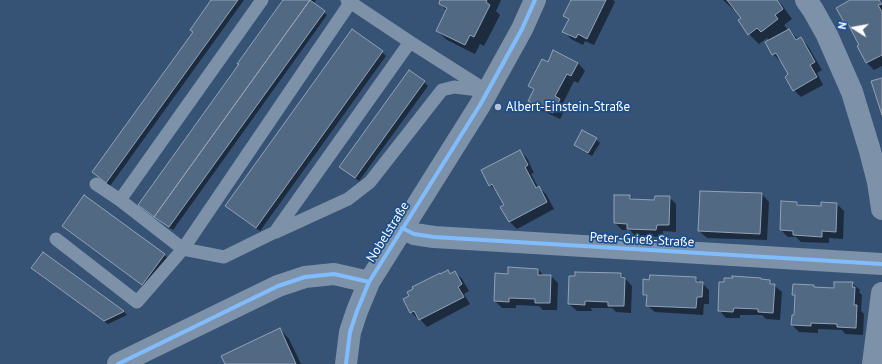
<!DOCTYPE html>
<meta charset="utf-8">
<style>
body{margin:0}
#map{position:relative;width:882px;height:364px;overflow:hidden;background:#365274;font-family:"PT Sans",sans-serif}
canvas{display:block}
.north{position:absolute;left:834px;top:8px;width:40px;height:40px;-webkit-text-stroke:3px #1b4f8f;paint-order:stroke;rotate:281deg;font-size:11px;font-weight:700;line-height:16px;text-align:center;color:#fff}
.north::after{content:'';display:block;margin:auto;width:14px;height:18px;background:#fff;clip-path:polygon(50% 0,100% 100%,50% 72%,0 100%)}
</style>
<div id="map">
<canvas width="882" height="364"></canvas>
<div class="north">N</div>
</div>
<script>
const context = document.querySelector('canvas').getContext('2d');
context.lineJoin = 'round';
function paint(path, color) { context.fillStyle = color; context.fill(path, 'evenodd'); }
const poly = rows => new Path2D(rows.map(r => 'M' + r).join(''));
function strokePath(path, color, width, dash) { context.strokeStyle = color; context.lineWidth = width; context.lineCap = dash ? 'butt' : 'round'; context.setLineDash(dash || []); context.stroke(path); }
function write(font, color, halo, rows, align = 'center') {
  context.font = font + ' "PT Sans",sans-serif'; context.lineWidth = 3.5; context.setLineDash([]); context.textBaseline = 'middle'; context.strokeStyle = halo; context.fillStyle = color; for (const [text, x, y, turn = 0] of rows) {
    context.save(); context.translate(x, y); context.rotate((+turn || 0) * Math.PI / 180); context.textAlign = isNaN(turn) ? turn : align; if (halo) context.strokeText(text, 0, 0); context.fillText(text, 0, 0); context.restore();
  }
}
paint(poly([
 [213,0,244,0,110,186,93,172,194,32],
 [285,0,316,0,313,4,327,15,173,230,143,209],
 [442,0,501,0,496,11,500,15,484,46,480,44,475,54,447,40,437,31,447,11,440,4],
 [572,0,613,0,615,2,594,45,585,41,583,45,571,39,564,31,569,20,565,16],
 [723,0,777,0,782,5,792,19,784,25,788,30,789,30,796,37,798,40,801,38,808,46,822,70,817,73,823,85,801,97,794,90,790,75,782,61,780,61,773,54,770,41,767,38,759,44,749,34,739,21,742,19,735,10,734,10],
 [852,0,882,1,882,66,874,70,867,63,858,47,861,45,853,31,845,23],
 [352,30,382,52,386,56,260,231,230,210,226,206],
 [548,63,578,63,585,71,578,83,574,81,563,103,566,107,560,119,537,108,530,100,534,91,530,86],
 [424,82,428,86,359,181,344,170],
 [596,139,600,143,592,156,578,148,575,144],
 [519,151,527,158,534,173,531,174,538,187,546,194,554,209,517,229,510,222,505,205,497,192,490,185],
 [762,194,769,202,767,240,707,238,699,231],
 [630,196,634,200,655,201,669,197,676,204,676,232,663,231,663,237,635,236,630,230,622,230,615,223],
 [797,203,800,206,822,207,837,204,844,211,843,239,829,238,829,243,801,242,796,237,788,237,781,230],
 [63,226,164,255,168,258,146,288,67,230],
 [43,254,124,312,127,315,108,324,36,272],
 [538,269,544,276,551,276,558,283,557,310,543,310,539,306,516,305,516,308,502,308,495,301,509,275],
 [448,272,451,275,455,272,462,279,469,291,464,294,470,304,427,327,419,318,418,319,411,312,441,275],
 [621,274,632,286,631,313,616,312,612,308,591,308,592,311,577,311,569,304],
 [696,278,700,283,702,283,709,290,709,304,704,304,703,315,655,312,647,305,648,298,644,295],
 [761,278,763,280,769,281,782,292,780,320,766,319,762,315,740,315,740,318,726,318,719,310],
 [852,283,860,290,859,292,862,295,861,311,864,314,863,335,845,334,842,330,818,329,818,333,799,332,792,325,795,316,796,297,793,294,814,286,816,288,835,289],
 [280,329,289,339,301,364,226,364]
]), '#0007');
const building = poly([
 [211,0,238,0,106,183,92,172,193,32,190,30,211,0],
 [283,0,310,0,154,217,138,205,239,64,237,64,283,0],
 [310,0,325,11,169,227,154,217,310,0],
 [440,0,487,0,486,2,490,5,474,37,470,35,465,45,436,31,447,8,439,4,440,0],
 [571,0,606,0,587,39,578,34,576,38,562,32,569,19,563,16,571,0],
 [727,0,777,0,783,9,775,15,778,19,761,32,757,28,748,35,738,20,741,18,727,0],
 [850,0,879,0,882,4,878,5,882,12,882,55,866,63,857,46,859,45,847,22,845,24,836,8,850,0],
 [352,29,383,51,256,228,225,206,352,29],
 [789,29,796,40,801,37,815,62,810,65,817,77,793,91,785,77,788,74,776,53,772,55,765,42,789,29],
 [553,50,578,63,571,76,567,74,555,96,560,99,553,113,528,101,534,89,528,86,542,59,548,62,553,50],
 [409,70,425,81,355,178,339,167,409,70],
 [882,78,882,115,871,81,882,78],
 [582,130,597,138,588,153,574,145,582,130],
 [520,150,528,165,525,167,536,188,539,186,547,202,509,222,500,207,504,205,492,184,489,186,481,170,520,150],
 [700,191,762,193,760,234,698,231,700,191],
 [84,195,165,254,142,285,62,226,84,195],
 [614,195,630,195,630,199,654,200,655,196,670,196,669,225,657,225,656,230,627,229,627,224,614,223,614,195],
 [781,201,797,202,797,205,821,206,821,202,837,203,836,232,822,231,822,237,793,235,793,231,780,230,781,201],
 [43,252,124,311,123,312,104,321,31,268,43,252],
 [508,267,538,269,538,275,551,275,550,303,535,303,535,299,509,298,509,302,494,301,495,273,508,274,508,267],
 [448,270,450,274,455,271,462,284,458,287,464,297,419,320,414,311,410,313,403,299,409,296,407,292,413,289,412,287,440,273,440,274,448,270],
 [575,272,621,273,621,277,625,278,624,306,608,306,608,302,585,301,585,305,568,304,569,276,575,276,575,272],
 [650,275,696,277,696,282,703,282,702,297,697,297,696,308,646,306,647,295,643,295,643,279,649,280,650,275],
 [732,276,761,278,761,279,770,280,770,284,775,284,773,313,758,312,758,309,734,308,733,312,718,311,719,282,724,282,724,278,733,278,732,276],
 [834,282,853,282,852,287,855,287,854,305,857,305,856,328,837,327,837,324,811,323,811,326,791,325,792,315,794,315,795,295,792,295,793,284,814,285,814,287,834,288,834,282],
 [280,328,296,364,225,364,221,356,280,328]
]);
paint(building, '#526984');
strokePath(building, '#92a2b6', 1);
strokePath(poly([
 [347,0,410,42,484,89],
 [350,3,183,249,224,257,275,232,410,42],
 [120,200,262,0],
 [276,232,348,199,370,182,442,90,454,87,488,91],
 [56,239,137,302,183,249,120,200,96,184]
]), '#7d92a8', 13);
strokePath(poly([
 [806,0,813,10,827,35,852,92,870,151,878,182,882,209],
 [402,228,414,234,434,237,882,264],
 [118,364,278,286,305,277,334,274,369,282],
 [346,364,350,332,357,311,369,282,480,105,522,29,535,0],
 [873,364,882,293]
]), '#7d92a8', 22);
strokePath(poly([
 [402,228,414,234,434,237,882,264],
 [118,364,278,286,305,277,334,274,369,282],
 [346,364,350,332,357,311,369,282,480,105,522,29,535,0]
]), '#80bcff', 4);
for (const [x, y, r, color] of [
 [498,107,4,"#b9c2ce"]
]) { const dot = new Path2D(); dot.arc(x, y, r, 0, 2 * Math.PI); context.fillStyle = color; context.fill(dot); strokePath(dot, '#1b4f8f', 1.5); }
write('13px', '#fff', '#1b4f8f', [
 ["Albert-Einstein-Straße",506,107]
], 'left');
write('13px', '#fff', '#1b4f8f', [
 ["Nobelstraße",388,232,-58],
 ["Peter-Grieß-Straße",642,240,3]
]);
</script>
